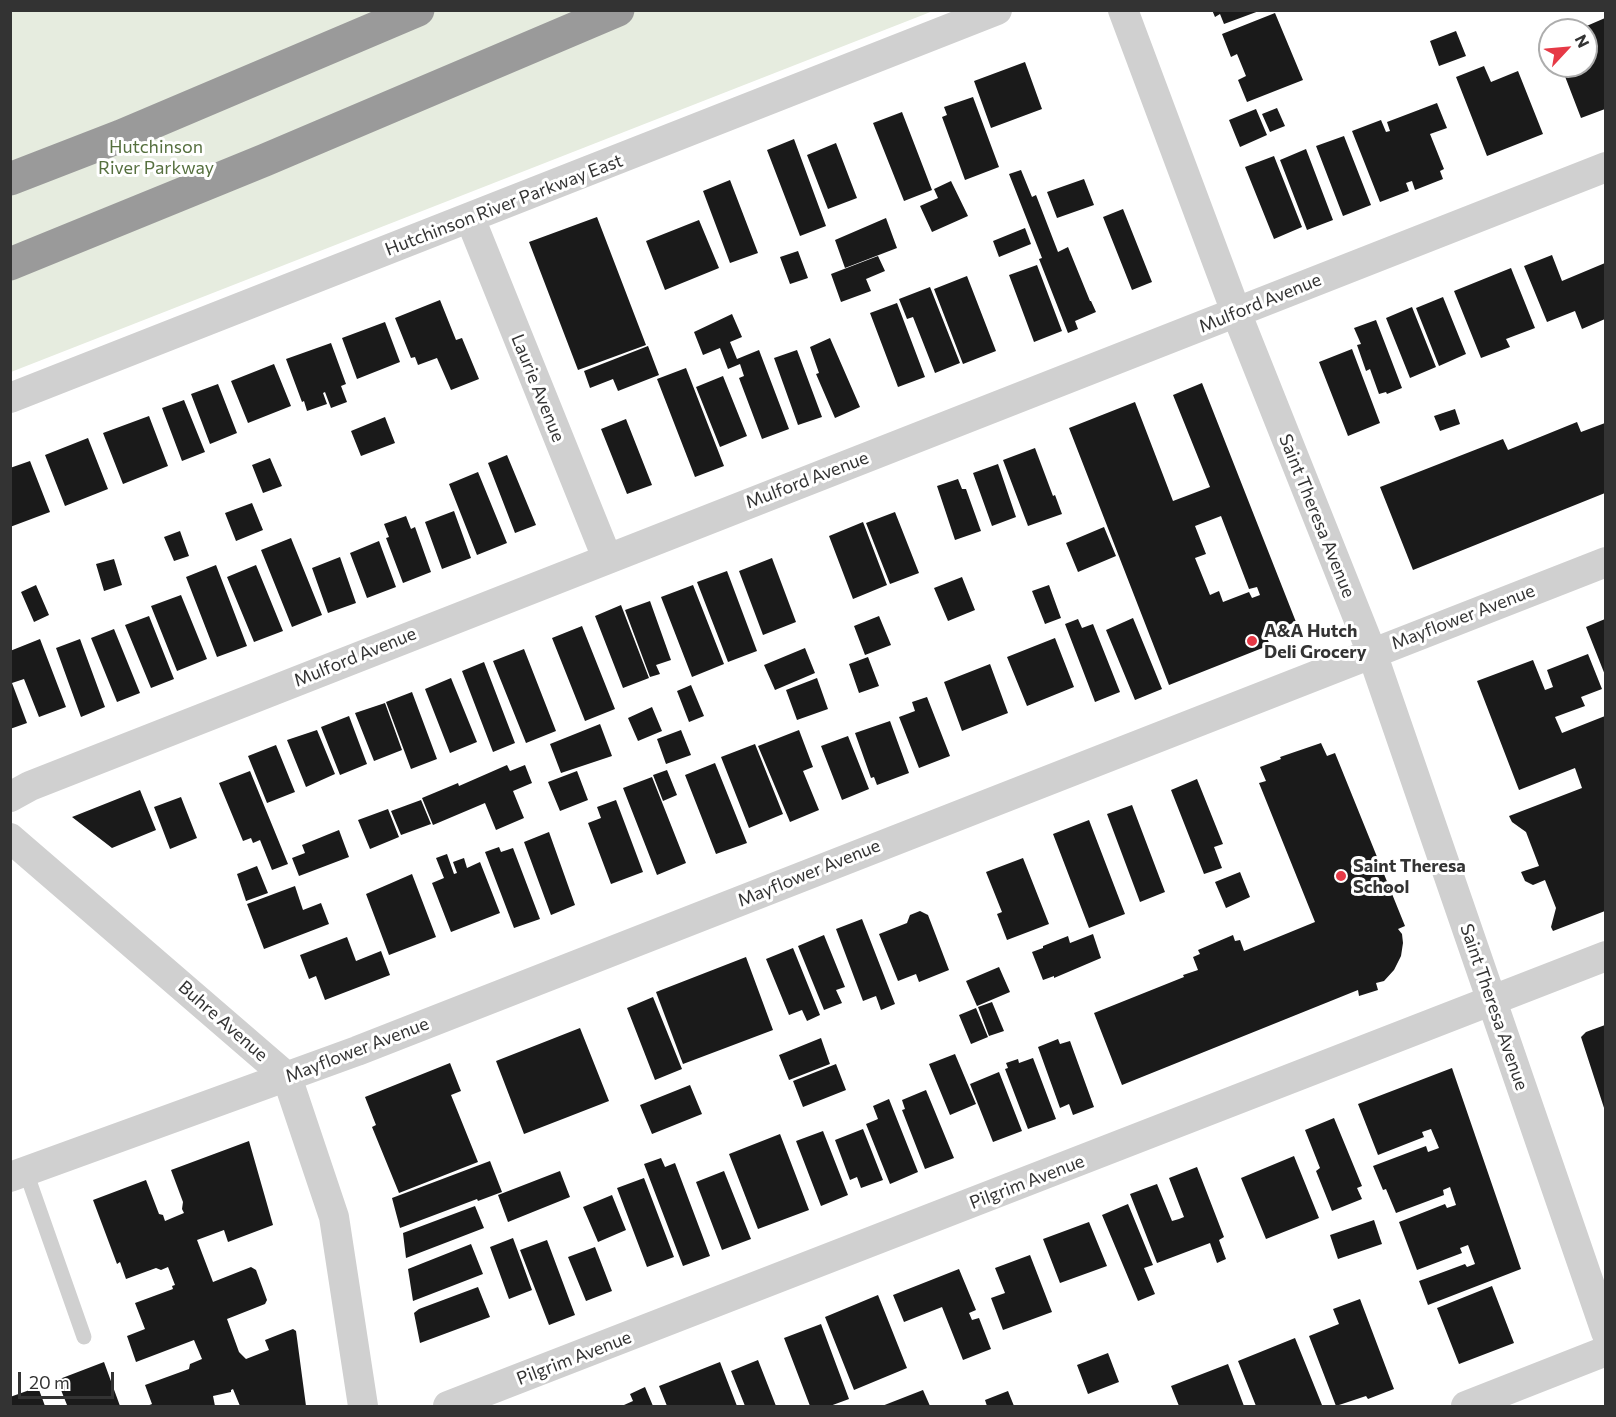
<!DOCTYPE html>
<style>
body{margin:0}
#map{position:relative;width:1616px;height:1417px;overflow:hidden;background:#fff;font-family:Commissioner,sans-serif}
canvas{display:block}
.frame{position:absolute;inset:0;border:12px solid #333;pointer-events:none}
.north{position:absolute;left:1538px;top:18px;width:60px;height:60px;box-sizing:border-box;background:#fff;border:2px solid #adadad;border-radius:50%;rotate:64deg;font-size:16px;font-weight:700;line-height:24px;text-align:center;color:#333}
.north::after{content:'';display:block;margin:auto;width:21px;height:27px;background:#e63946;clip-path:polygon(50% 0,100% 100%,50% 72%,0 100%)}
.scale{position:absolute;left:18px;top:1372px;width:96px;height:27px;box-sizing:border-box;border:3px solid #333;border-top:0;padding-left:8px;font-size:18px;line-height:21px;white-space:nowrap;color:#333;-webkit-text-stroke:4px #fff;paint-order:stroke}
</style>
<div id="map">
<canvas width="1616" height="1417"></canvas>
<div class="frame"></div>
<div class="north">N</div>
<div class="scale">20 m</div>
</div>
<script>
const context = document.querySelector('canvas').getContext('2d');
context.lineJoin = 'round';
function paint(path, color) { context.fillStyle = color; context.fill(path, 'evenodd'); }
const poly = rows => new Path2D(rows.map(r => 'M' + r).join(''));
function strokePath(path, color, width, dash) { context.strokeStyle = color; context.lineWidth = width; context.lineCap = dash ? 'butt' : 'round'; context.setLineDash(dash || []); context.stroke(path); }
function write(font, color, halo, rows, align = 'center') {
  context.font = font + ' Commissioner,sans-serif'; context.lineWidth = 6; context.setLineDash([]); context.textBaseline = 'middle'; context.strokeStyle = halo; context.fillStyle = color; for (const [text, x, y, turn = 0] of rows) {
    context.save(); context.translate(x, y); context.rotate((+turn || 0) * Math.PI / 180); context.textAlign = isNaN(turn) ? turn : align; if (halo) context.strokeText(text, 0, 0); context.fillText(text, 0, 0); context.restore();
  }
}
paint(poly([
 [11,11,933,11,11,372]
]), '#e6ecdf');
paint(poly([
 [1212,10,1259,10,1259,11,1224,24,1220,14,1215,17],
 [1275,13,1303,80,1247,102,1238,80,1246,76,1237,54,1231,57,1222,34],
 [1605,18,1605,109,1581,118,1561,66,1586,66,1586,30,1583,30,1582,28],
 [1456,31,1466,56,1439,66,1430,41],
 [1025,62,1042,109,991,128,974,81],
 [1484,66,1491,82,1518,71,1543,134,1487,156,1456,77],
 [973,97,999,167,965,180,942,117,947,115,944,107],
 [1437,103,1447,128,1430,134,1444,169,1440,171,1443,179,1415,190,1412,181,1406,183,1409,191,1380,202,1352,131,1381,120,1386,132,1390,131,1387,122],
 [1277,108,1285,126,1270,132,1262,114],
 [1256,109,1267,135,1240,147,1229,120],
 [902,112,932,190,904,201,873,123],
 [1344,136,1371,205,1343,216,1316,146],
 [794,139,826,226,800,236,767,150],
 [836,143,857,198,828,209,807,155],
 [1306,149,1333,220,1307,230,1280,160],
 [1274,156,1302,227,1274,239,1245,167],
 [1021,170,1032,197,1036,195,1058,252,1068,247,1090,301,1091,301,1096,312,1075,321,1078,329,1068,333,1039,259,1042,258,1009,174],
 [1084,179,1094,205,1057,218,1047,192],
 [730,180,758,253,730,263,703,191],
 [951,181,968,216,932,232,920,206,938,198,934,189],
 [1123,209,1152,282,1132,290,1103,217],
 [597,217,646,345,578,370,529,242],
 [886,218,897,248,845,268,835,240],
 [699,220,719,268,665,290,646,241],
 [1025,228,1031,244,999,257,993,241],
 [798,251,808,278,790,284,780,257],
 [1552,255,1562,281,1605,263,1605,319,1582,329,1575,311,1547,322,1524,266],
 [878,256,885,271,866,279,871,291,841,302,831,274],
 [1037,265,1062,331,1034,342,1009,275],
 [1511,268,1535,328,1506,339,1510,347,1481,358,1454,291],
 [967,276,996,351,963,364,934,289],
 [930,287,960,363,935,373,913,317,907,319,899,299],
 [1443,297,1466,354,1439,366,1416,308],
 [440,300,456,340,462,338,479,379,451,390,437,358,418,365,415,357,411,358,395,318],
 [897,303,925,377,898,387,870,313],
 [1412,307,1436,367,1410,378,1386,318],
 [732,314,742,337,730,342,737,359,759,350,789,429,762,439,739,378,744,376,740,364,728,369,720,348,703,355,694,332],
 [1376,320,1402,388,1387,394,1386,392,1379,394,1370,369,1366,371,1357,345,1361,344,1354,328],
 [385,322,400,362,357,379,342,338],
 [830,338,860,407,835,418,816,374,819,373,810,347],
 [331,343,346,384,341,386,347,402,331,408,325,392,323,393,327,404,307,411,304,401,302,402,286,359],
 [648,346,659,375,618,391,613,379,590,388,584,371],
 [1352,349,1380,423,1348,436,1319,362],
 [797,350,822,417,798,425,774,358],
 [274,364,291,406,248,423,231,381],
 [686,368,724,466,695,477,657,379],
 [723,376,747,436,720,447,696,387],
 [1202,383,1296,622,1265,633,1270,645,1169,685,1069,428,1135,402,1173,501,1210,487,1173,395],
 [1221,516,1249,589,1257,587,1260,595,1252,598,1249,592,1223,602,1219,591,1210,595,1195,558,1206,554,1195,526],
 [218,384,237,433,210,444,191,394],
 [184,400,205,452,182,461,162,408],
 [1455,409,1460,424,1440,431,1434,416],
 [149,416,168,466,123,484,103,433],
 [385,417,395,443,361,456,351,431],
 [626,419,652,485,627,494,601,429],
 [1577,422,1581,432,1605,423,1605,493,1413,570,1380,487,1503,439,1508,450],
 [88,438,108,489,65,506,45,455],
 [1035,448,1053,496,1055,495,1062,514,1028,526,1003,460],
 [507,455,536,525,515,533,488,463],
 [270,458,282,486,263,493,252,465],
 [30,461,50,512,10,527,10,468],
 [998,464,1016,517,992,526,973,473],
 [478,472,507,543,477,555,449,484],
 [958,479,962,489,966,489,981,531,955,540,937,486],
 [252,503,263,530,236,541,225,513],
 [454,511,471,558,442,569,425,522],
 [895,512,919,573,890,584,866,523],
 [406,516,411,529,415,527,431,572,403,583,386,538,389,537,384,524],
 [863,522,887,585,853,599,829,536],
 [1104,527,1116,556,1078,572,1066,543],
 [180,531,189,556,174,561,164,537],
 [291,538,322,615,292,627,261,550],
 [379,541,396,587,367,598,350,553],
 [340,557,356,603,328,613,312,568],
 [772,558,796,622,763,635,739,571],
 [114,559,122,585,104,591,96,564],
 [216,565,247,646,217,657,186,577],
 [256,565,283,631,254,642,227,577],
 [727,571,757,651,728,662,697,582],
 [962,577,975,610,948,621,934,588],
 [36,585,49,615,34,622,21,592],
 [693,585,724,664,692,677,661,597],
 [1049,585,1061,618,1045,624,1032,591],
 [181,595,207,659,177,671,151,606],
 [650,601,671,660,656,665,660,674,650,677,625,610],
 [621,605,649,678,623,688,595,616],
 [149,616,174,679,151,688,125,625],
 [879,616,891,645,865,655,854,626],
 [1133,618,1162,689,1135,700,1106,630],
 [1078,619,1082,628,1093,624,1120,692,1095,702,1065,624],
 [1605,619,1605,675,1586,627],
 [582,626,615,709,585,721,552,638],
 [114,629,140,693,117,702,91,638],
 [1055,638,1074,687,1027,706,1007,657],
 [40,639,66,707,39,717,24,679,12,683,27,723,10,729,10,651],
 [80,639,105,707,81,717,56,648],
 [805,648,815,673,775,690,764,665],
 [524,649,556,731,526,743,493,661],
 [1588,654,1602,689,1581,697,1585,706,1555,717,1562,733,1605,716,1605,911,1553,931,1551,927,1556,908,1545,880,1533,885,1525,881,1521,872,1539,866,1526,832,1512,822,1509,816,1582,788,1575,768,1519,790,1477,681,1533,660,1545,690,1553,687,1547,670],
 [868,657,879,686,859,693,849,664],
 [484,662,515,743,493,752,462,671],
 [990,664,1008,713,962,731,944,682],
 [451,678,477,742,450,753,425,689],
 [817,678,828,709,797,720,786,690],
 [691,685,704,716,689,722,677,691],
 [412,692,437,759,411,769,386,702],
 [927,697,950,756,919,768,899,717,915,711,912,702],
 [385,703,402,750,374,761,355,713],
 [652,707,662,731,638,741,628,718],
 [349,716,367,764,340,775,321,727],
 [890,721,909,773,877,785,874,777,871,778,855,733],
 [600,724,612,756,561,773,550,744],
 [317,730,335,774,306,787,287,740],
 [681,730,691,755,666,764,657,739],
 [799,730,813,767,803,771,819,810,790,822,758,746],
 [848,736,869,789,842,800,821,746],
 [1321,743,1327,756,1335,753,1405,926,1398,929,1402,934,1403,943,1401,956,1394,970,1384,981,1376,983,1378,990,1359,996,1358,990,1122,1085,1094,1013,1184,977,1183,975,1198,970,1193,957,1200,954,1198,950,1233,935,1235,941,1240,940,1244,951,1315,922,1259,783,1266,781,1260,767,1281,759,1280,757],
 [755,744,783,814,749,828,721,757],
 [276,745,295,792,267,803,248,756],
 [715,763,747,843,716,854,685,775],
 [507,765,510,771,525,765,532,783,513,791,524,818,496,830,485,803,433,825,422,798,458,783,459,786],
 [667,770,677,795,663,801,653,775],
 [250,771,288,864,272,870,260,840,253,843,251,838,243,841,219,783],
 [577,771,588,800,560,811,548,782],
 [652,777,686,863,657,875,623,788],
 [1197,779,1223,844,1214,847,1222,868,1204,874,1171,790],
 [140,790,156,830,112,848,72,817],
 [181,797,197,838,170,849,154,807],
 [421,800,431,824,401,835,391,811],
 [616,800,643,872,611,884,588,823,601,818,597,807],
 [1132,805,1165,892,1140,902,1107,814],
 [388,809,399,837,370,849,358,820],
 [1089,820,1125,914,1089,928,1053,834],
 [339,830,349,857,299,876,292,858,305,853,302,845],
 [549,832,575,905,551,915,524,842],
 [499,847,501,852,513,848,540,919,514,928,485,852],
 [447,854,454,874,457,873,453,862,464,858,467,868,480,862,500,913,451,932,432,883,444,878,436,858],
 [1023,858,1049,924,1007,940,997,914,1002,912,986,872],
 [257,866,268,893,246,901,237,874],
 [1240,872,1250,897,1226,908,1215,882],
 [412,874,436,937,389,955,366,894],
 [295,886,303,910,321,903,329,924,264,949,247,904],
 [920,911,928,915,949,970,919,982,916,974,898,981,879,934,907,923,910,915],
 [862,919,895,1004,881,1010,876,996,863,1001,836,929],
 [1093,934,1101,958,1054,978,1054,976,1043,980,1032,952,1043,948,1043,946,1068,936,1070,943],
 [824,935,845,987,836,990,842,1003,824,1010,798,946],
 [347,937,356,961,381,951,390,975,325,1000,316,976,309,979,300,955],
 [793,948,820,1015,807,1021,802,1010,789,1015,766,959],
 [746,957,773,1030,683,1064,656,992],
 [999,967,1010,992,977,1006,966,981],
 [653,997,682,1069,655,1080,627,1008],
 [992,1002,1004,1031,989,1036,978,1007],
 [976,1008,988,1037,971,1044,959,1015],
 [1605,1025,1605,1111,1581,1037,1586,1032],
 [580,1028,609,1101,524,1134,496,1061],
 [821,1038,830,1064,789,1080,779,1055],
 [1058,1039,1060,1044,1070,1041,1094,1107,1073,1115,1069,1104,1060,1108,1038,1047],
 [955,1054,976,1104,950,1115,929,1064],
 [1033,1058,1056,1119,1028,1129,1005,1069,1008,1068,1006,1063,1018,1059,1019,1063],
 [450,1063,461,1091,451,1095,478,1162,399,1193,372,1127,376,1125,365,1097],
 [836,1064,846,1090,803,1107,793,1081],
 [1452,1068,1521,1269,1428,1305,1419,1281,1465,1264,1467,1267,1475,1264,1472,1256,1468,1245,1460,1248,1462,1253,1417,1270,1399,1222,1445,1204,1447,1208,1456,1205,1450,1187,1443,1190,1444,1195,1396,1213,1386,1189,1383,1190,1373,1166,1426,1146,1428,1152,1439,1148,1431,1129,1422,1132,1424,1137,1378,1155,1358,1104],
 [999,1072,1022,1131,993,1142,970,1084],
 [690,1085,702,1114,652,1134,640,1105],
 [926,1090,954,1158,925,1169,902,1110,905,1109,902,1100],
 [889,1099,918,1172,890,1184,866,1124,878,1119,873,1106],
 [1334,1118,1362,1186,1357,1188,1362,1199,1332,1211,1316,1171,1320,1168,1305,1130],
 [863,1129,883,1180,861,1188,857,1177,850,1180,835,1140],
 [823,1131,848,1195,821,1206,796,1141],
 [780,1134,809,1210,758,1229,729,1154],
 [249,1141,273,1225,228,1242,224,1230,197,1240,213,1282,251,1267,256,1270,267,1300,265,1304,227,1319,239,1352,246,1359,269,1350,265,1340,293,1329,296,1331,306,1406,240,1406,233,1389,231,1390,231,1392,213,1396,215,1406,147,1406,152,1404,145,1385,189,1369,190,1364,202,1359,194,1340,136,1362,127,1336,145,1329,135,1303,173,1289,172,1286,175,1285,168,1267,161,1270,156,1268,126,1279,120,1262,117,1264,93,1200,146,1180,159,1214,163,1215,165,1221,184,1213,182,1209,183,1202,171,1170],
 [1294,1156,1319,1218,1266,1239,1241,1178],
 [661,1158,665,1167,675,1163,710,1256,683,1266,644,1164],
 [490,1161,502,1192,478,1201,477,1199,400,1228,392,1198],
 [1197,1167,1224,1237,1219,1240,1226,1259,1217,1263,1210,1243,1157,1263,1130,1194,1157,1184,1172,1221,1179,1219,1184,1217,1169,1178],
 [560,1171,570,1197,508,1222,498,1195],
 [724,1171,751,1239,722,1250,696,1182],
 [644,1178,674,1257,647,1267,617,1188],
 [612,1195,626,1230,598,1242,583,1207],
 [1128,1204,1153,1265,1144,1268,1155,1294,1138,1301,1102,1215],
 [475,1206,484,1228,406,1258,403,1233],
 [1374,1220,1382,1244,1338,1259,1330,1235],
 [1089,1222,1107,1266,1060,1283,1043,1239],
 [513,1238,532,1290,509,1299,490,1247],
 [547,1240,575,1315,549,1325,520,1250],
 [471,1244,483,1274,413,1301,408,1269],
 [595,1247,612,1291,586,1301,568,1257],
 [1030,1255,1052,1312,1003,1330,991,1298,1005,1293,995,1268],
 [959,1269,976,1310,969,1313,972,1320,979,1318,991,1349,963,1360,942,1307,904,1322,893,1295],
 [1492,1286,1514,1343,1459,1364,1437,1308],
 [478,1287,490,1317,420,1343,414,1313,419,1309],
 [878,1295,907,1368,854,1390,825,1317],
 [1360,1299,1394,1389,1368,1399,1366,1396,1336,1406,1309,1336,1339,1324,1333,1309],
 [821,1324,849,1399,830,1406,810,1406,784,1338],
 [1295,1338,1322,1405,1256,1406,1238,1361],
 [1108,1353,1119,1382,1088,1394,1077,1365],
 [758,1360,776,1406,745,1406,731,1371],
 [104,1362,120,1406,62,1406,67,1405,57,1380],
 [720,1362,737,1406,667,1406,659,1386],
 [1228,1364,1244,1406,1179,1406,1171,1386],
 [38,1387,45,1406,10,1406,10,1397],
 [645,1387,653,1406,625,1406,624,1405,633,1401,630,1394],
 [923,1390,930,1406,882,1406],
 [1008,1391,1014,1406,987,1406,985,1400]
]), '#1a1a1a');
strokePath(poly([
 [26,1172,84,1337]
]), '#d0d0d0', 15);
strokePath(poly([
 [1123,10,1236,312,1372,653,1606,1332],
 [470,218,607,558],
 [10,398,997,10],
 [10,797,30,786,1606,167],
 [10,838,287,1077,334,1217,363,1406],
 [10,1177,357,1051,1606,562],
 [448,1406,1606,956],
 [1466,1406,1606,1351]
]), '#d0d0d0', 30);
strokePath(poly([
 [10,179,121,136,418,10],
 [10,264,265,160,618,10]
]), '#9a9a9a', 33);
for (const [x, y, r, color] of [
 [1252,641,6,"#e63946"],
 [1341,876,6,"#e63946"]
]) { const dot = new Path2D(); dot.arc(x, y, r, 0, 2 * Math.PI); context.fillStyle = color; context.fill(dot); strokePath(dot, '#fff', 2); }
write('18px', '#56703f', '#fff', [
 ["Hutchinson",156,147],
 ["River Parkway",156,168]
]);
write('18px', '#333', '#fff', [
 ["Hutchinson River Parkway East",504,205,-21],
 ["Mulford Avenue",1260,303,-22],
 ["Laurie Avenue",538,388,68],
 ["Mulford Avenue",807,480,-21],
 ["Saint Theresa Avenue",1317,516,68],
 ["Mayflower Avenue",1463,617,-21],
 ["Mulford Avenue",355,657,-22],
 ["Mayflower Avenue",809,873,-22],
 ["Saint Theresa Avenue",1494,1007,71],
 ["Buhre Avenue",223,1021,41],
 ["Mayflower Avenue",357,1050,-21],
 ["Pilgrim Avenue",1027,1182,-21],
 ["Pilgrim Avenue",574,1358,-21]
]);
write('bold 18px', '#333', '#fff', [
 ["A&A Hutch",1264,631],
 ["Deli Grocery",1264,652],
 ["Saint Theresa",1353,866],
 ["School",1353,887]
], 'left');
</script>
